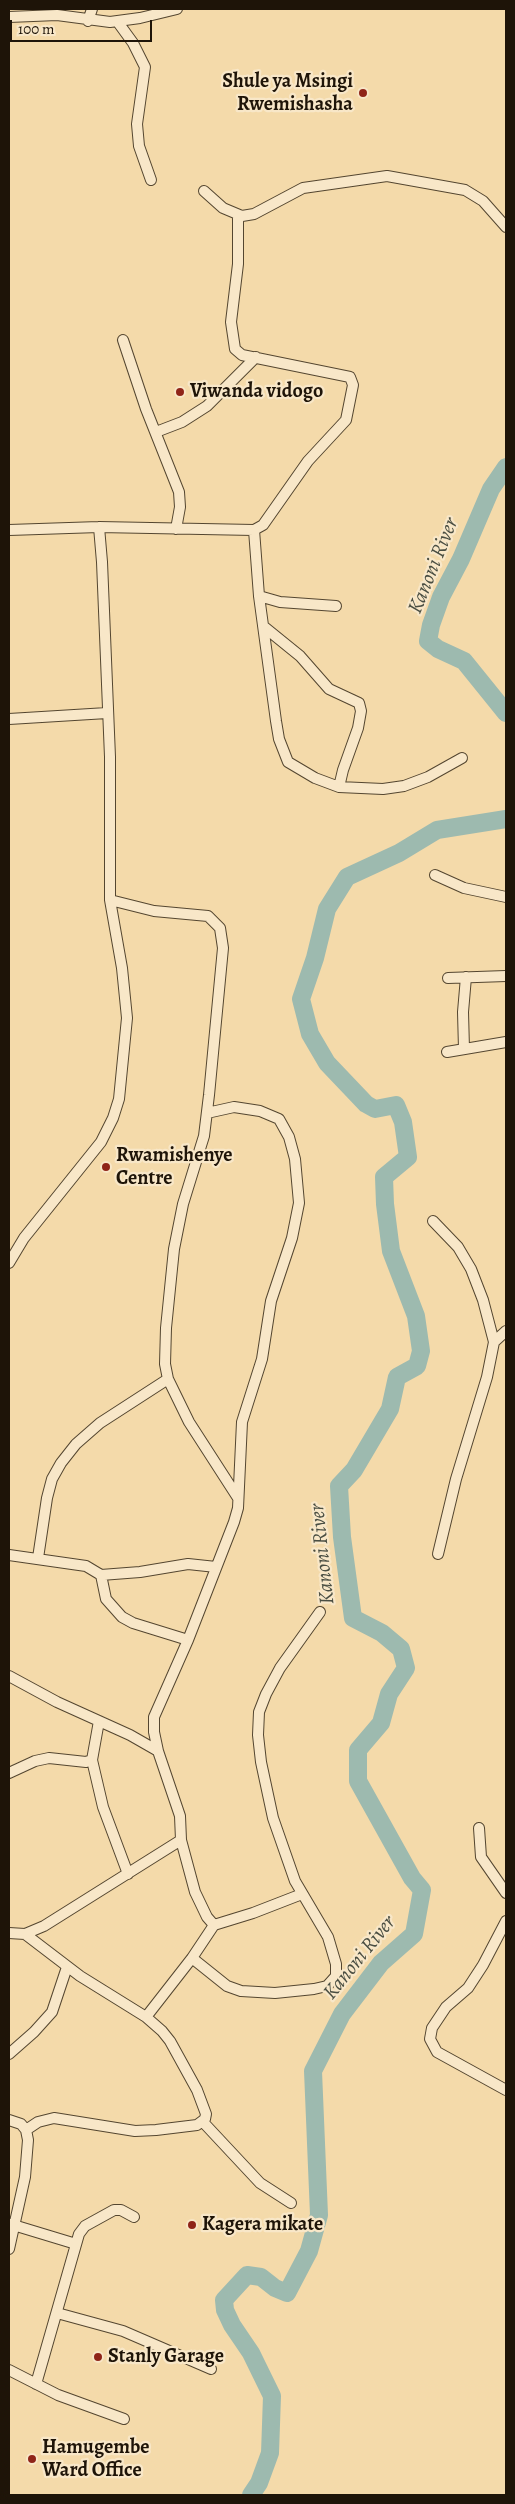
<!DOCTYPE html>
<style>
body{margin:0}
#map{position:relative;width:515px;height:2504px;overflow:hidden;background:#f4daaa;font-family:Alegreya,serif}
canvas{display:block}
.frame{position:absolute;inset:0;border:10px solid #1e1408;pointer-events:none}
.scale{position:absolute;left:10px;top:20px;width:142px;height:22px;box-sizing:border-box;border:2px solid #1e1408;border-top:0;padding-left:6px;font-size:15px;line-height:18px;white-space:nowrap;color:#1e1408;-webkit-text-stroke:4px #f8e7c8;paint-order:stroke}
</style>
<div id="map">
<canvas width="515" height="2504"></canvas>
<div class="frame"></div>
<div class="scale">100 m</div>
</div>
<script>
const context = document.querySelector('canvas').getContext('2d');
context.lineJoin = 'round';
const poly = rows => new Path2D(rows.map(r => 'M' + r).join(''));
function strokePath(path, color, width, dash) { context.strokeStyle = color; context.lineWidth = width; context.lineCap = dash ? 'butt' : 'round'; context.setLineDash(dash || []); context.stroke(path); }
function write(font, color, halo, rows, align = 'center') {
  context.font = font + ' Alegreya,serif'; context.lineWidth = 4.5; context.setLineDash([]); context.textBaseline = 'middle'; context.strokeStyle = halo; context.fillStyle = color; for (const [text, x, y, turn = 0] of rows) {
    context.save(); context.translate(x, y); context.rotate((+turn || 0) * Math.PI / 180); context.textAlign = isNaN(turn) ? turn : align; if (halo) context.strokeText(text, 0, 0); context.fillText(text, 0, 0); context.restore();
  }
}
strokePath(poly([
 [506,467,491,489,461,559,441,597,431,625,428,641,438,649,464,661,506,713],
 [251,2495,259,2483,270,2453,272,2396,251,2353,232,2325,225,2310,224,2300,247,2275,261,2277,275,2288,287,2293,309,2251,319,2215,313,2071,342,2014,381,1963,414,1934,422,1890,412,1878,358,1781,358,1750,381,1723,389,1694,406,1668,401,1649,382,1633,353,1618,342,1537,339,1486,354,1470,390,1409,397,1377,417,1366,421,1351,416,1316,391,1251,385,1204,384,1177,408,1157,403,1122,396,1105,375,1109,366,1104,327,1063,310,1034,301,999,315,958,327,909,347,877,399,853,437,830,506,819]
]), '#9dbaaf', 18);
const street = poly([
 [9,17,57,15,110,22,140,18,177,9],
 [88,21,92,9],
 [117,21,133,43,145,67,137,124,139,146,151,180],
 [204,191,223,208,242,216,254,214,303,188,387,176,465,190,483,201,506,227],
 [123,340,146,409,179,492,180,507,176,529],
 [156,432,182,422,207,406,256,357],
 [9,530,99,527,254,530,263,525,308,461,346,420,353,385,350,377,242,355,235,349,231,322,238,264,238,216],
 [254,530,259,596,276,721,279,739,288,762,315,778,339,787,383,789,404,786,428,777,462,758],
 [259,596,280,602,336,606],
 [263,626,300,656,329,689,359,703,361,711,358,728,343,770,339,787],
 [9,719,107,713],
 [435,875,464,888,506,897],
 [110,900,154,911,208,916,220,928,223,948,209,1095,204,1136,183,1204,174,1249,166,1328,165,1364,168,1379,189,1422,238,1498],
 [448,978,506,976],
 [464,1049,463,1012,466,977],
 [447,1052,506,1042],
 [433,1221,458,1247,471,1269,483,1300,494,1342],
 [9,1263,24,1238,101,1142,113,1118,119,1099,127,1018,122,968,110,900,110,757,102,562,99,527],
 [438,1554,456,1479,487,1377,494,1342,506,1331],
 [9,1555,86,1566,101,1575,106,1599,122,1617,133,1623,188,1640],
 [38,1558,47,1498,52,1479,61,1463,76,1444,100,1423,168,1379],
 [101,1575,140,1572,188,1564,216,1567],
 [9,1676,57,1702,130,1735,158,1751],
 [92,1760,103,1807,128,1874],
 [9,1773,35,1761,49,1758,86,1762,92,1760,99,1721],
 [479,1828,481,1857,506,1893],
 [181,1840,195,1892,207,1917,214,1925],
 [506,1921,483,1965,468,1988,446,2007,432,2028,430,2039,437,2052,506,2090],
 [9,1933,25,1934,44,1926,181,1840,180,1816,158,1751,154,1732,154,1717,188,1640,234,1522,238,1508,242,1422,262,1359,271,1301,292,1238,299,1203,295,1159,289,1137,279,1119,260,1111,234,1107,207,1113],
 [25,1934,80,1976,146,2017,162,2031,170,2041,197,2090,206,2114,205,2119,197,2125,156,2130,135,2131,54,2118,38,2122,26,2130],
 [192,1958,227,1986,241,1991,275,1993,314,1989,327,1986,336,1976,336,1964,328,1937,295,1881,273,1818,261,1762,258,1735,259,1712,266,1694,280,1668,320,1612],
 [146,2017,192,1958,214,1925,253,1913,302,1894],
 [9,2054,34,2032,52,2012,67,1967],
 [9,2120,21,2124,26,2130,28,2140,25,2177,9,2249],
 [203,2122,260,2183,291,2203],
 [10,2224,76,2244],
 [57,2313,123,2331,211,2369],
 [9,2370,58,2395,124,2419],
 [36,2384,79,2234,85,2226,114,2210,121,2210,134,2217]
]);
strokePath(street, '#544630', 12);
strokePath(street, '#f8e7c8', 10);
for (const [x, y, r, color] of [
 [363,93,5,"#8f2418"],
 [180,392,5,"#8f2418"],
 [106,1167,5,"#8f2418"],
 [192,2225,5,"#8f2418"],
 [98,2357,5,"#8f2418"],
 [32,2459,5,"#8f2418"]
]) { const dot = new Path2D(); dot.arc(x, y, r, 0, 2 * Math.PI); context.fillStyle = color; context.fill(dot); strokePath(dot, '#f8e7c8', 2); }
write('bold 20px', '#1e1408', '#f8e7c8', [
 ["Shule ya Msingi",353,82,"right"],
 ["Rwemishasha",353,105,"right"],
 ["Viwanda vidogo",190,392],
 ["Rwamishenye",116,1156],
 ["Centre",116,1179],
 ["Kagera mikate",202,2225],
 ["Stanly Garage",108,2357],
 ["Hamugembe",42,2448],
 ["Ward Office",42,2471]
], 'left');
write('italic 21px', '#4a4e42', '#f8e7c8', [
 ["Kanoni River",434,566,-68],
 ["Kanoni River",323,1554,-96],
 ["Kanoni River",360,1958,-51]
]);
</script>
